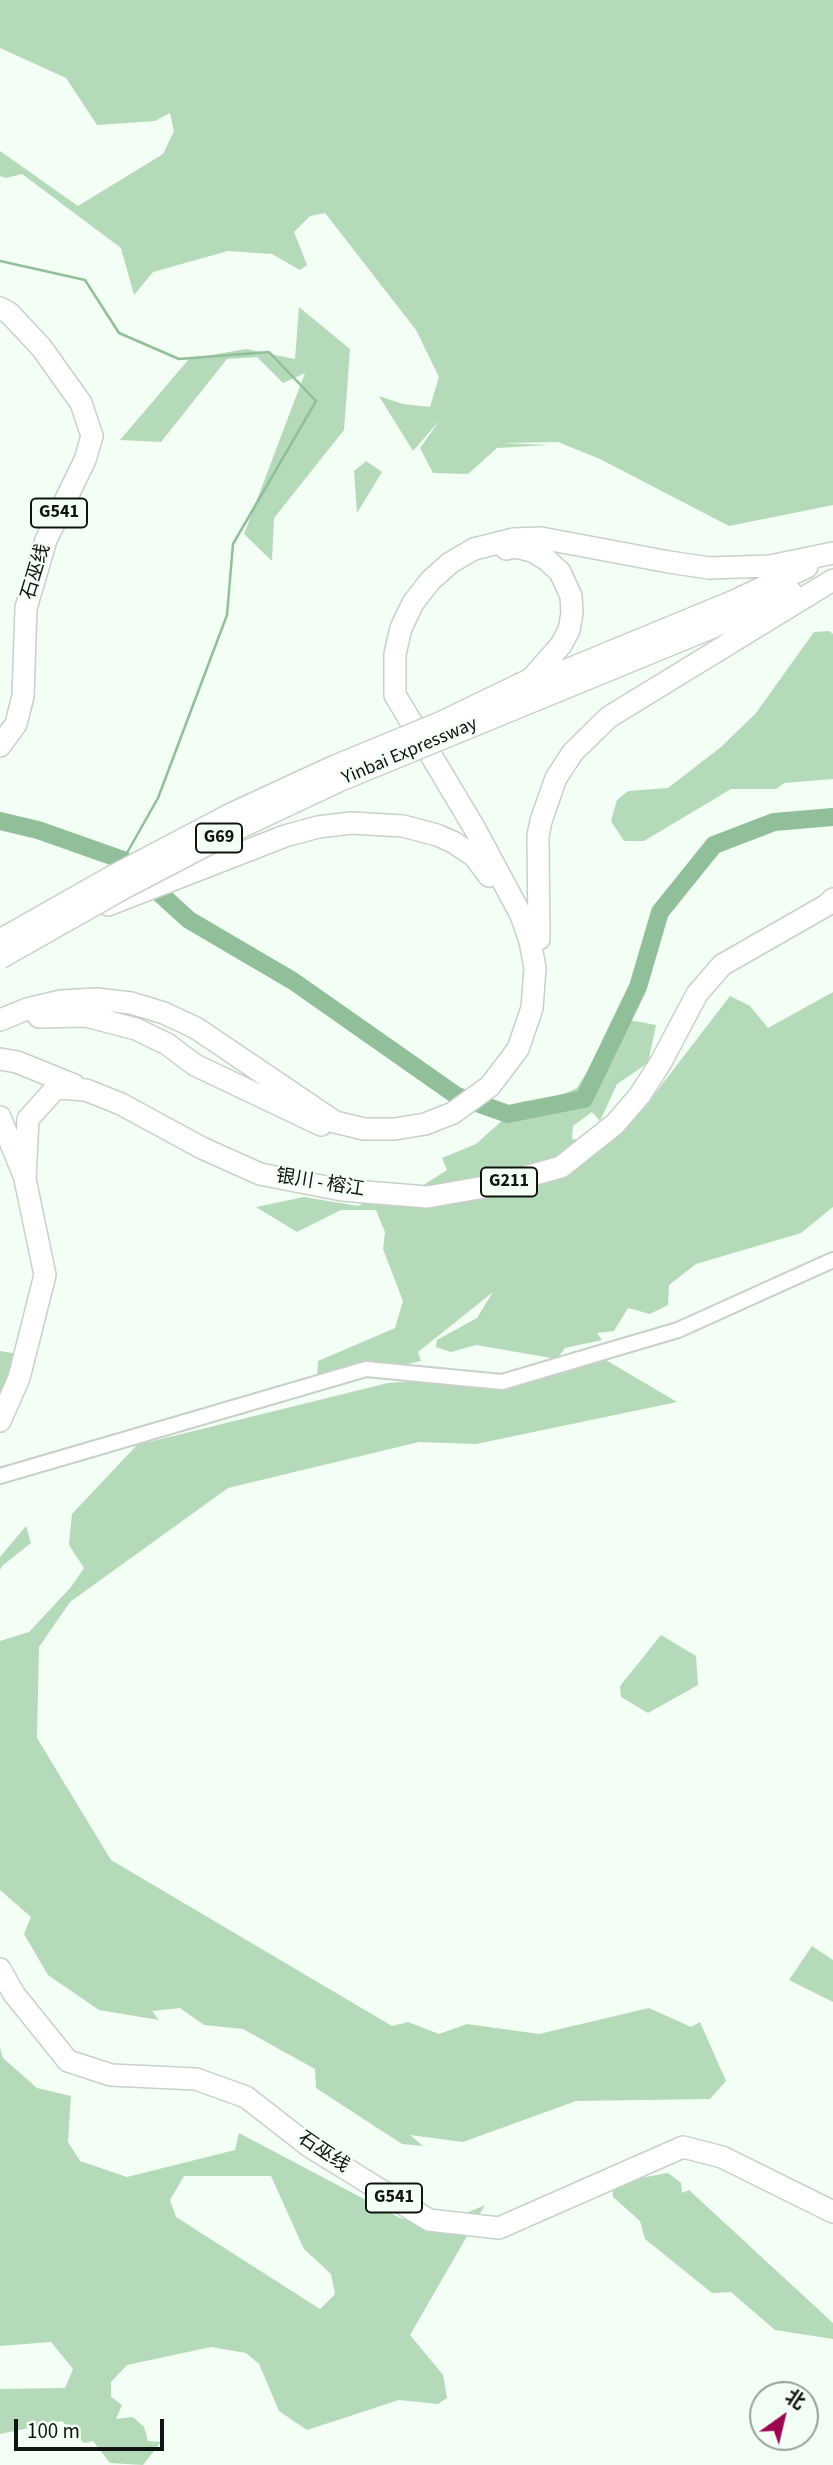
<!DOCTYPE html>
<meta charset="utf-8">
<style>
body{margin:0}
#map{position:relative;width:833px;height:2465px;overflow:hidden;background:#f3fef4;font-family:"Source Sans 3","Noto Sans SC",sans-serif}
canvas{display:block}
.north{position:absolute;left:749px;top:2381px;width:70px;height:70px;box-sizing:border-box;background:#f3fef4;border:2px solid #98a099;border-radius:50%;rotate:34deg;font-size:19px;font-weight:700;line-height:28px;text-align:center;color:#101411}
.north::after{content:'';display:block;margin:auto;width:24px;height:32px;background:#9c0552;clip-path:polygon(50% 0,100% 100%,50% 72%,0 100%)}
.scale{position:absolute;left:14px;top:2419px;width:150px;height:32px;box-sizing:border-box;border:4px solid #101411;border-top:0;padding-left:9px;font-size:21px;line-height:24px;white-space:nowrap;color:#101411;-webkit-text-stroke:5px #f3fef4;paint-order:stroke}
</style>
<div id="map">
<canvas width="833" height="2465"></canvas>
<div class="north">北</div>
<div class="scale">100 m</div>
</div>
<script>
const context = document.querySelector('canvas').getContext('2d');
context.lineJoin = 'round';
function paint(path, color) { context.fillStyle = color; context.fill(path, 'evenodd'); }
const poly = rows => new Path2D(rows.map(r => 'M' + r).join(''));
function strokePath(path, color, width, dash) { context.strokeStyle = color; context.lineWidth = width; context.lineCap = dash ? 'butt' : 'round'; context.setLineDash(dash || []); context.stroke(path); }
function write(font, color, halo, rows, align = 'center') {
  context.font = font + ' "Source Sans 3","Noto Sans SC",sans-serif'; context.lineWidth = 5; context.setLineDash([]); context.textBaseline = 'middle'; context.strokeStyle = halo; context.fillStyle = color; for (const [text, x, y, turn = 0] of rows) {
    context.save(); context.translate(x, y); context.rotate((+turn || 0) * Math.PI / 180); context.textAlign = isNaN(turn) ? turn : align; if (halo) context.strokeText(text, 0, 0); context.fillText(text, 0, 0); context.restore();
  }
}
paint(poly([
 [0,0,833,0,833,505,729,526,600,459,558,442,502,443,548,445,497,448,468,474,433,473,420,448,440,420,413,451,379,396,403,404,430,407,439,377,416,330,325,213,310,216,294,232,307,265,300,270,272,254,228,251,153,272,134,295,121,248,22,174,6,178,0,176,0,151,78,206,163,154,174,131,170,113,155,121,97,125,66,78,0,48],
 [299,307,350,349,344,430,274,518,272,561,244,534,305,373,283,383,257,357,227,359,161,442,120,440,189,359,246,349,295,359],
 [366,461,382,472,357,513,354,471],
 [829,631,833,634,833,779,784,783,776,789,731,789,644,841,624,841,611,821,617,800,628,791,668,788,721,747,756,713,814,632],
 [833,992,833,1207,801,1233,696,1264,669,1285,668,1305,650,1314,628,1308,614,1331,597,1333,602,1340,565,1348,557,1359,476,1345,451,1352,436,1347,437,1340,477,1318,493,1292,418,1352,421,1361,317,1384,318,1361,395,1328,403,1301,383,1249,385,1232,376,1210,341,1210,297,1232,256,1207,304,1197,358,1206,375,1197,400,1200,447,1170,442,1158,476,1144,524,1101,545,1103,577,1088,611,1033,625,1027,624,1019,656,1025,648,1063,617,1084,600,1121,592,1112,573,1126,572,1139,588,1141,650,1100,730,996,750,1006,768,1028],
 [0,1351,13,1353,17,1363,0,1414],
 [599,1356,677,1402,476,1444,419,1442,228,1488,70,1602,39,1647,37,1738,111,1860,392,2026,408,2022,439,2034,467,2024,539,2034,649,2008,691,2027,700,2022,726,2081,710,2099,576,2101,463,2142,410,2135,423,2146,402,2144,316,2088,315,2069,243,2029,204,2025,180,2008,152,2011,159,2020,99,2010,48,1975,24,1934,31,1917,0,1890,0,1641,29,1632,71,1587,84,1568,69,1545,72,1514,137,1445,388,1383,563,1371],
 [26,1526,31,1543,2,1566,0,1570,0,1557],
 [661,1635,696,1656,698,1685,648,1713,621,1697,620,1686],
 [812,1946,833,1960,833,2002,789,1980],
 [0,2048,3,2058,37,2088,71,2096,68,2142,80,2161,127,2177,235,2150,239,2133,400,2218,439,2225,485,2205,410,2335,443,2375,447,2398,438,2404,399,2400,307,2430,279,2411,259,2364,246,2353,211,2347,127,2365,111,2382,111,2397,122,2405,116,2419,133,2417,144,2427,148,2441,161,2442,143,2465,110,2463,93,2441,84,2443,62,2421,0,2434,0,2389,65,2388,73,2369,51,2342,0,2346],
 [184,2176,271,2176,304,2249,331,2274,335,2294,320,2309,176,2217,170,2200],
 [668,2173,681,2183,682,2193,689,2190,833,2323,833,2339,775,2330,731,2292,712,2293,645,2239,640,2221,613,2197,612,2183]
]), '#b4daba');
strokePath(poly([
 [0,261,85,280,119,333,179,359,269,352,316,401,233,544,227,615,158,798,123,860]
]), '#91bf99', 2.5);
strokePath(poly([
 [0,821,38,830,123,860,189,920,293,981,457,1096,508,1114,584,1099,638,987,660,912,714,845,774,822,833,817]
]), '#91bf99', 18);
const minor = poly([
 [0,1476,366,1369,502,1382,678,1330,833,1260]
]);
const highway = poly([
 [0,308,9,313,41,347,81,403,92,436,85,460,46,540,26,608,23,696,16,724,0,746],
 [528,686,734,601,807,567],
 [442,722,531,679,561,645,569,630,572,613,571,596,560,572,547,560,532,551,515,547,506,549],
 [448,736,740,616,791,592],
 [108,905,285,836,318,827,351,823,403,826,437,835,453,842,474,856,489,876],
 [539,939,538,836,541,821,556,778,573,752,609,717,833,580],
 [39,1017,86,1016,136,1029,167,1044,195,1065,321,1125],
 [0,1020,27,1009,61,1001,96,999,131,1003,164,1013,196,1028,335,1122,364,1129,395,1129,425,1124,453,1113,490,1086,518,1049,532,1008,535,968,530,941,521,915,475,829,395,695,395,654,401,628,413,603,430,581,450,563,474,549,514,539,541,538,669,562,709,568,770,566,833,553],
 [0,1059,17,1062,74,1085],
 [0,1117,23,1173],
 [0,1421,19,1378,45,1275,25,1179,28,1119,56,1088,86,1090,121,1104,202,1148,260,1174,342,1190,427,1197,496,1185,561,1167,615,1124,640,1095,661,1062,697,994,722,965,827,905,833,899],
 [0,1969,14,1994,68,2061,111,2075,196,2079,246,2097,309,2146,429,2220,499,2228,683,2147,722,2157,833,2212]
]);
strokePath(minor, '#c7d1c8', 18);
strokePath(highway, '#c7d1c8', 24);
strokePath(minor, '#fff', 14);
strokePath(highway, '#fff', 21);
const highwayBridge = poly([
 [0,940,115,875,229,815,335,766,442,722],
 [0,958,122,889,237,829,341,780,448,736]
]);
strokePath(highwayBridge, '#c7d1c8', 24, []);
strokePath(highwayBridge, '#fff', 21);
for (const [x, y, w] of [
 [59,513,56],
 [219,838,46],
 [509,1182,56],
 [394,2198,56]
]) { const box = new Path2D(); box.roundRect(x - w / 2, y - 14.5, w, 29, 5); context.fillStyle = '#f3fef4'; context.fill(box); strokePath(box, '#101411', 2); }
write('bold 18px', '#101411', null, [
 ["G541",59,513],
 ["G69",219,838],
 ["G211",509,1182],
 ["G541",394,2198]
]);
write('19px', '#101411', '#f3fef4', [
 ["石巫线",37,572,-73],
 ["Yinbai Expressway",410,752,-23],
 ["银川 - 榕江",320,1184,9],
 ["石巫线",323,2153,34]
]);
</script>
